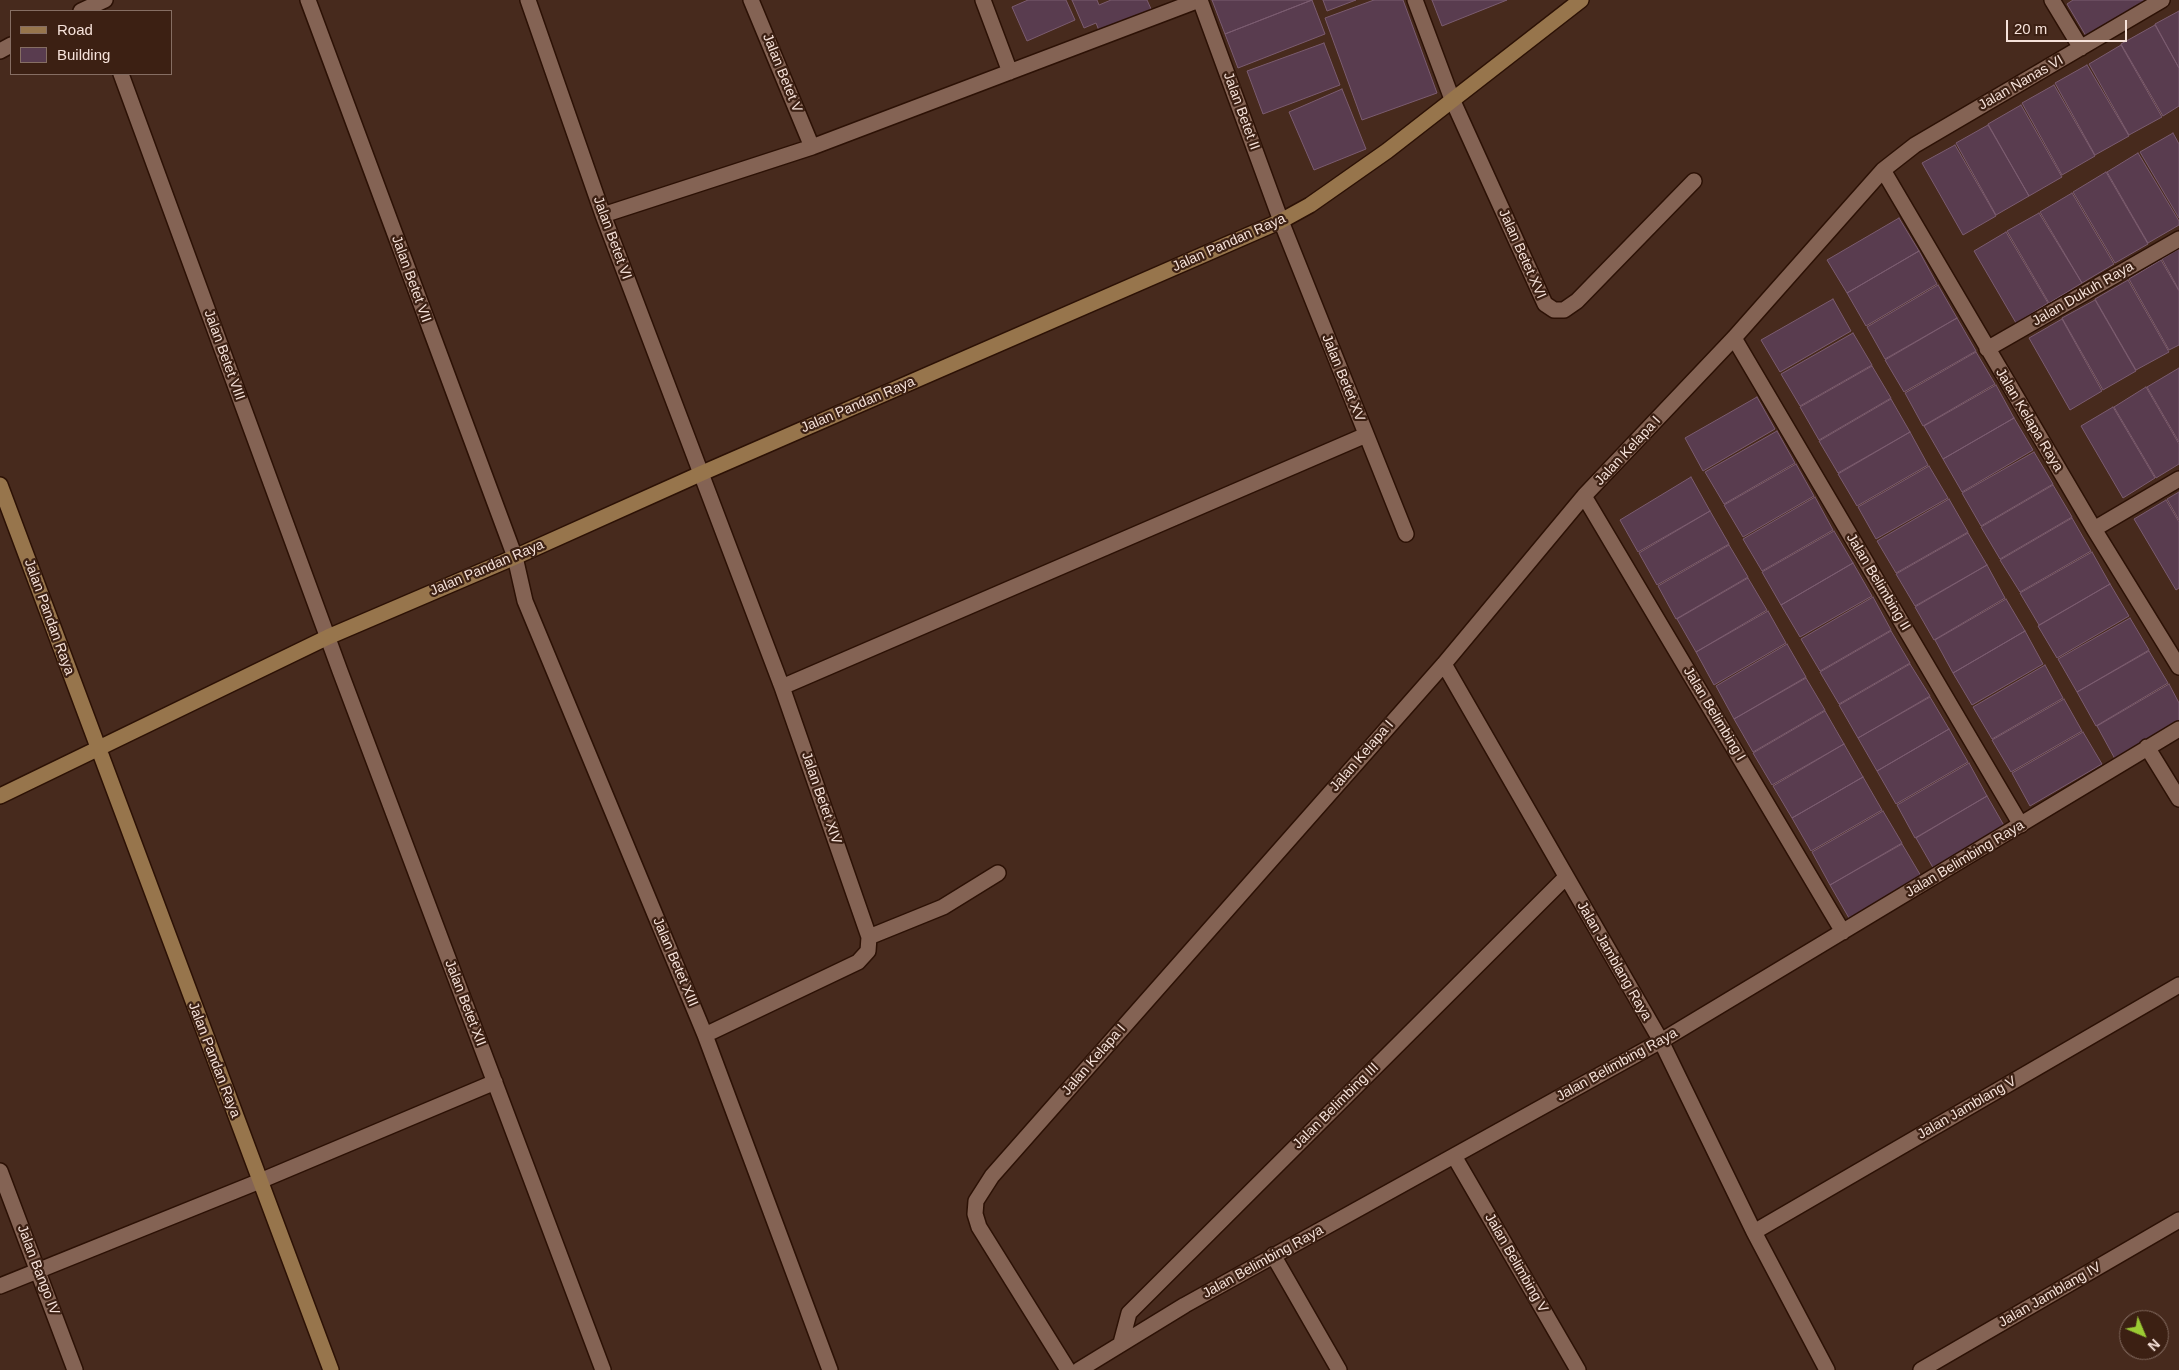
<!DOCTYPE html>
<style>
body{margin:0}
#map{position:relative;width:2179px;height:1370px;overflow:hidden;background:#472a1d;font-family:Arial,sans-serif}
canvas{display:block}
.legend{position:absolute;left:10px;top:10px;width:162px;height:65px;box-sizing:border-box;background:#3c2013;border:1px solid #866e63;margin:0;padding:6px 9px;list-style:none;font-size:15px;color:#f6e2da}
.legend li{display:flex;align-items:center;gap:10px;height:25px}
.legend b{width:25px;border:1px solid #866e63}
.north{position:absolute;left:2119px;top:1310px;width:50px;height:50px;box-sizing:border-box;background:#3c2013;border:1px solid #866e63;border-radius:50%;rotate:135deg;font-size:14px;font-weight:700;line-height:20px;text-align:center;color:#f6e2da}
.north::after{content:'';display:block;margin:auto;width:18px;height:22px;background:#9bcb33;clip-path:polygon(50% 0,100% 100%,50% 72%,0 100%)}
.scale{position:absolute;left:2006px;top:20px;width:121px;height:22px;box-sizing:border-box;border:2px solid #f6e2da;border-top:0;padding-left:6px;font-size:15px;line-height:18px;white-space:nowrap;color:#f6e2da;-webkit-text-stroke:4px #3c2013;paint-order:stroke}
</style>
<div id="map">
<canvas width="2179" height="1370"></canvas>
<ul class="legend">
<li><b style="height:6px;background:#97754c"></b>Road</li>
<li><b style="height:14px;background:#593c4f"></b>Building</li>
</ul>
<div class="north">N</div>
<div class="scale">20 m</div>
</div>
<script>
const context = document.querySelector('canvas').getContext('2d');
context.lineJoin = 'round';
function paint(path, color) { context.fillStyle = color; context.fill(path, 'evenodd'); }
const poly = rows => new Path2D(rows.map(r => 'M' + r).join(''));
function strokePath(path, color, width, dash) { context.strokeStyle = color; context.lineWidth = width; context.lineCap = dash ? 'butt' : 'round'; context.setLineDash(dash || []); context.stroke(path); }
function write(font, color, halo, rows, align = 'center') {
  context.font = font + ' Arial,sans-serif'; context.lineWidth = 4.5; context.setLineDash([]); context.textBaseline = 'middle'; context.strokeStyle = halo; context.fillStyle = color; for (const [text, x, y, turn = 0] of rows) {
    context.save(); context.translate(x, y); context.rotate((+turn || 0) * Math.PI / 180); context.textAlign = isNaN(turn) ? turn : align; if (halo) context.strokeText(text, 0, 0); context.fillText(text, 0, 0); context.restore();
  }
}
const building = poly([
 [1028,0,1066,0,1075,20,1027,41,1012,7,1028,0],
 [1072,0,1097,0,1099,5,1111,0,1147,0,1152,11,1100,33,1096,23,1084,28,1072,0],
 [1212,0,1312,0,1225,34,1212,0],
 [1312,0,1325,34,1238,68,1225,34,1312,0],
 [1323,0,1356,0,1327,11,1323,0],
 [1374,0,1403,0,1437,93,1362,120,1325,18,1374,0],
 [1432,0,1507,0,1442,26,1432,0],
 [2073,0,2146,0,2086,36,2067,4,2073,0],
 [2179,11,2179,68,2155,24,2179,11],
 [2155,25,2179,68,2179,106,2163,116,2121,44,2155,25],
 [1324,43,1340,85,1263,114,1247,71,1324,43],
 [2121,45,2162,117,2129,135,2089,64,2121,45],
 [2087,65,2129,136,2095,155,2055,83,2087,65],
 [2054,85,2095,156,2062,175,2022,103,2054,85],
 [1342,89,1366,149,1314,170,1289,112,1342,89],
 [2021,105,2062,177,2029,196,1988,124,2021,105],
 [1988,125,2029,196,1996,215,1956,143,1988,125],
 [2173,133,2179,144,2179,218,2140,152,2173,133],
 [1955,145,1996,216,1963,235,1922,163,1955,145],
 [2138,153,2179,221,2179,225,2148,243,2107,172,2138,153],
 [2106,172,2148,244,2115,263,2073,192,2106,172],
 [2072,193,2114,264,2082,283,2040,212,2072,193],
 [2039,213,2082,283,2049,303,2007,231,2039,213],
 [1899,218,1919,251,1847,293,1827,260,1899,218],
 [2006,232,2048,303,2016,323,1974,251,2006,232],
 [2179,249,2179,290,2162,259,2179,249],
 [1919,251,1937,284,1866,326,1847,293,1919,251],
 [2161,260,2179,291,2179,345,2169,350,2129,279,2161,260],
 [2128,280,2169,352,2136,370,2095,299,2128,280],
 [1938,285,1957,318,1885,359,1867,327,1938,285],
 [1833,299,1851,331,1780,372,1761,340,1833,299],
 [2095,300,2136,371,2103,390,2062,318,2095,300],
 [1957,318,1976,351,1904,392,1885,360,1957,318],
 [2062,319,2102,391,2070,410,2029,338,2062,319],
 [1853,333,1872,365,1800,406,1781,374,1853,333],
 [1976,352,1995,384,1923,426,1905,393,1976,352],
 [1872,366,1891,398,1819,440,1800,407,1872,366],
 [2179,368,2179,442,2147,387,2179,368],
 [1996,385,2014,418,1943,459,1924,426,1996,385],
 [2146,387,2179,444,2179,464,2156,478,2114,407,2146,387],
 [1757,397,1775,429,1703,471,1685,438,1757,397],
 [1891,399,1910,432,1838,473,1819,441,1891,399],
 [2113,407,2155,478,2123,498,2081,426,2113,407],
 [2014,418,2033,450,1962,492,1943,459,2014,418],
 [1777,431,1795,463,1724,504,1705,472,1777,431],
 [1910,432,1928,465,1857,506,1838,474,1910,432],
 [2034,452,2053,484,1981,526,1962,493,2034,452],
 [1796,464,1814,496,1743,537,1724,505,1796,464],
 [1929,466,1948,498,1876,539,1858,507,1929,466],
 [1691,477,1710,511,1638,552,1620,520,1691,477],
 [2053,485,2072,517,2000,559,1981,527,2053,485],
 [2179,492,2179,520,2167,499,2179,492],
 [1815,497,1833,530,1762,571,1743,539,1815,497],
 [1949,499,1968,532,1896,573,1877,541,1949,499],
 [2166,500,2179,522,2179,588,2176,590,2134,519,2166,500],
 [1710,511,1729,544,1657,585,1639,553,1710,511],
 [2072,518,2091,551,2020,592,2000,560,2072,518],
 [1834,531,1853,563,1781,605,1762,572,1834,531],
 [1968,533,1987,565,1915,606,1896,574,1968,533],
 [1729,545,1748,577,1676,619,1658,586,1729,545],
 [2092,552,2110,584,2039,625,2020,593,2092,552],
 [1853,563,1872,596,1800,637,1781,605,1853,563],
 [1987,565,2005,598,1934,640,1915,607,1987,565],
 [1748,578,1767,610,1696,652,1677,619,1748,578],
 [2110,584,2129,616,2057,658,2038,626,2110,584],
 [1873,597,1891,630,1820,671,1801,639,1873,597],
 [2006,599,2025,631,1953,673,1935,640,2006,599],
 [1768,611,1786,643,1714,685,1696,652,1768,611],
 [2130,618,2149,650,2077,692,2058,659,2130,618],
 [1891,631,1910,663,1839,704,1820,672,1891,631],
 [2025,631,2043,664,1972,705,1953,673,2025,631],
 [1787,644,1806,677,1734,719,1716,686,1787,644],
 [2149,651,2168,683,2096,726,2077,692,2149,651],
 [1910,664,1930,696,1858,738,1839,705,1910,664],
 [2045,665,2063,698,1992,739,1973,707,2045,665],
 [1806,678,1825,710,1753,752,1734,719,1806,678],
 [2169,684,2179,703,2179,722,2115,759,2097,726,2169,684],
 [1930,697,1949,729,1877,771,1858,738,1930,697],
 [2064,699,2082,731,2011,772,1992,740,2064,699],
 [1825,711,1844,744,1772,785,1753,753,1825,711],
 [1949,729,1968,762,1896,804,1877,771,1949,729],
 [2083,732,2102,764,2030,806,2012,773,2083,732],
 [1844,744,1863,777,1792,818,1773,786,1844,744],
 [1969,763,1987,796,1915,838,1897,805,1969,763],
 [1863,777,1882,810,1811,851,1792,818,1863,777],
 [1987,796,2006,829,1935,871,1916,838,1987,796],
 [1883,811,1902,843,1830,885,1812,852,1883,811],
 [1902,844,1921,876,1849,918,1830,885,1902,844]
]);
paint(building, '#593c4f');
strokePath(building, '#7b5c70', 1);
const street = poly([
 [308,0,515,557,525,601,705,1035,830,1370],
 [528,0,603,215,782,687,869,937,868,951,858,962,705,1035],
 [751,0,812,147],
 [983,0,1010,72],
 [1200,0,1281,221,1406,534],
 [1415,0,1452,99,1545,304,1554,310,1564,310,1577,301,1694,181],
 [2052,0,2081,48],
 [81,11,105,0],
 [0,51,11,45],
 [121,74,340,671,603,1370],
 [1883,170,2094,529,2179,667],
 [603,215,812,147,1199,0],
 [1734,338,2021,825],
 [1987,349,2179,239],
 [1584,496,1843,932],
 [2094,529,2179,479],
 [1444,664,1661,1041,1754,1232,1827,1370],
 [782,687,1366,435],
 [2147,747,2179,799],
 [869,937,943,907,998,873],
 [1454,1156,1578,1370],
 [0,1171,75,1370],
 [1754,1232,2179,985],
 [1273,1255,1339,1370],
 [0,1286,260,1181,495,1082],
 [1121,1343,1129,1313,1566,877],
 [1068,1370,979,1227,975,1214,976,1201,992,1176,1444,664,1584,496,1734,338,1883,170,1915,145,2162,0],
 [1079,1370,1185,1305,1661,1041,2179,729],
 [1921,1370,2179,1220]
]);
const secondary = poly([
 [0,485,331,1370],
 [0,796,328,637,515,557,700,474,1281,221,1310,205,1387,151,1581,0]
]);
strokePath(street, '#2c1105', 18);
strokePath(secondary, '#2c1105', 18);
strokePath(street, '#846354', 15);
strokePath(secondary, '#97754c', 15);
write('14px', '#f6e2da', '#3c2013', [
 ["Jalan Betet V",782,73,68],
 ["Jalan Nanas VI",2021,83,-30],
 ["Jalan Betet II",1241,111,70],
 ["Jalan Betet VI",612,238,70],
 ["Jalan Pandan Raya",1229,243,-24],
 ["Jalan Betet XVI",1522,254,66],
 ["Jalan Betet VII",411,279,70],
 ["Jalan Dukuh Raya",2083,294,-30],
 ["Jalan Betet VIII",224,355,70],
 ["Jalan Betet XV",1343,378,68],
 ["Jalan Pandan Raya",858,405,-23],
 ["Jalan Kelapa Raya",2029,420,59],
 ["Jalan Kelapa I",1628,451,-47],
 ["Jalan Pandan Raya",487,568,-23],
 ["Jalan Belimbing II",1878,582,59],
 ["Jalan Pandan Raya",49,617,70],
 ["Jalan Belimbing I",1714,714,59],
 ["Jalan Kelapa I",1362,756,-49],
 ["Jalan Betet XIV",821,798,71],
 ["Jalan Belimbing Raya",1965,859,-31],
 ["Jalan Jamblang Raya",1614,961,60],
 ["Jalan Betet XIII",675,962,67],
 ["Jalan Betet XII",465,1003,69],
 ["Jalan Pandan Raya",214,1060,69],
 ["Jalan Kelapa I",1094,1060,-49],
 ["Jalan Belimbing Raya",1617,1065,-29],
 ["Jalan Belimbing III",1336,1106,-45],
 ["Jalan Jamblang V",1967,1108,-30],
 ["Jalan Belimbing Raya",1263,1262,-29],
 ["Jalan Belimbing V",1516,1263,60],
 ["Jalan Bango IV",38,1270,69],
 ["Jalan Jamblang IV",2050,1295,-30]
]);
</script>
